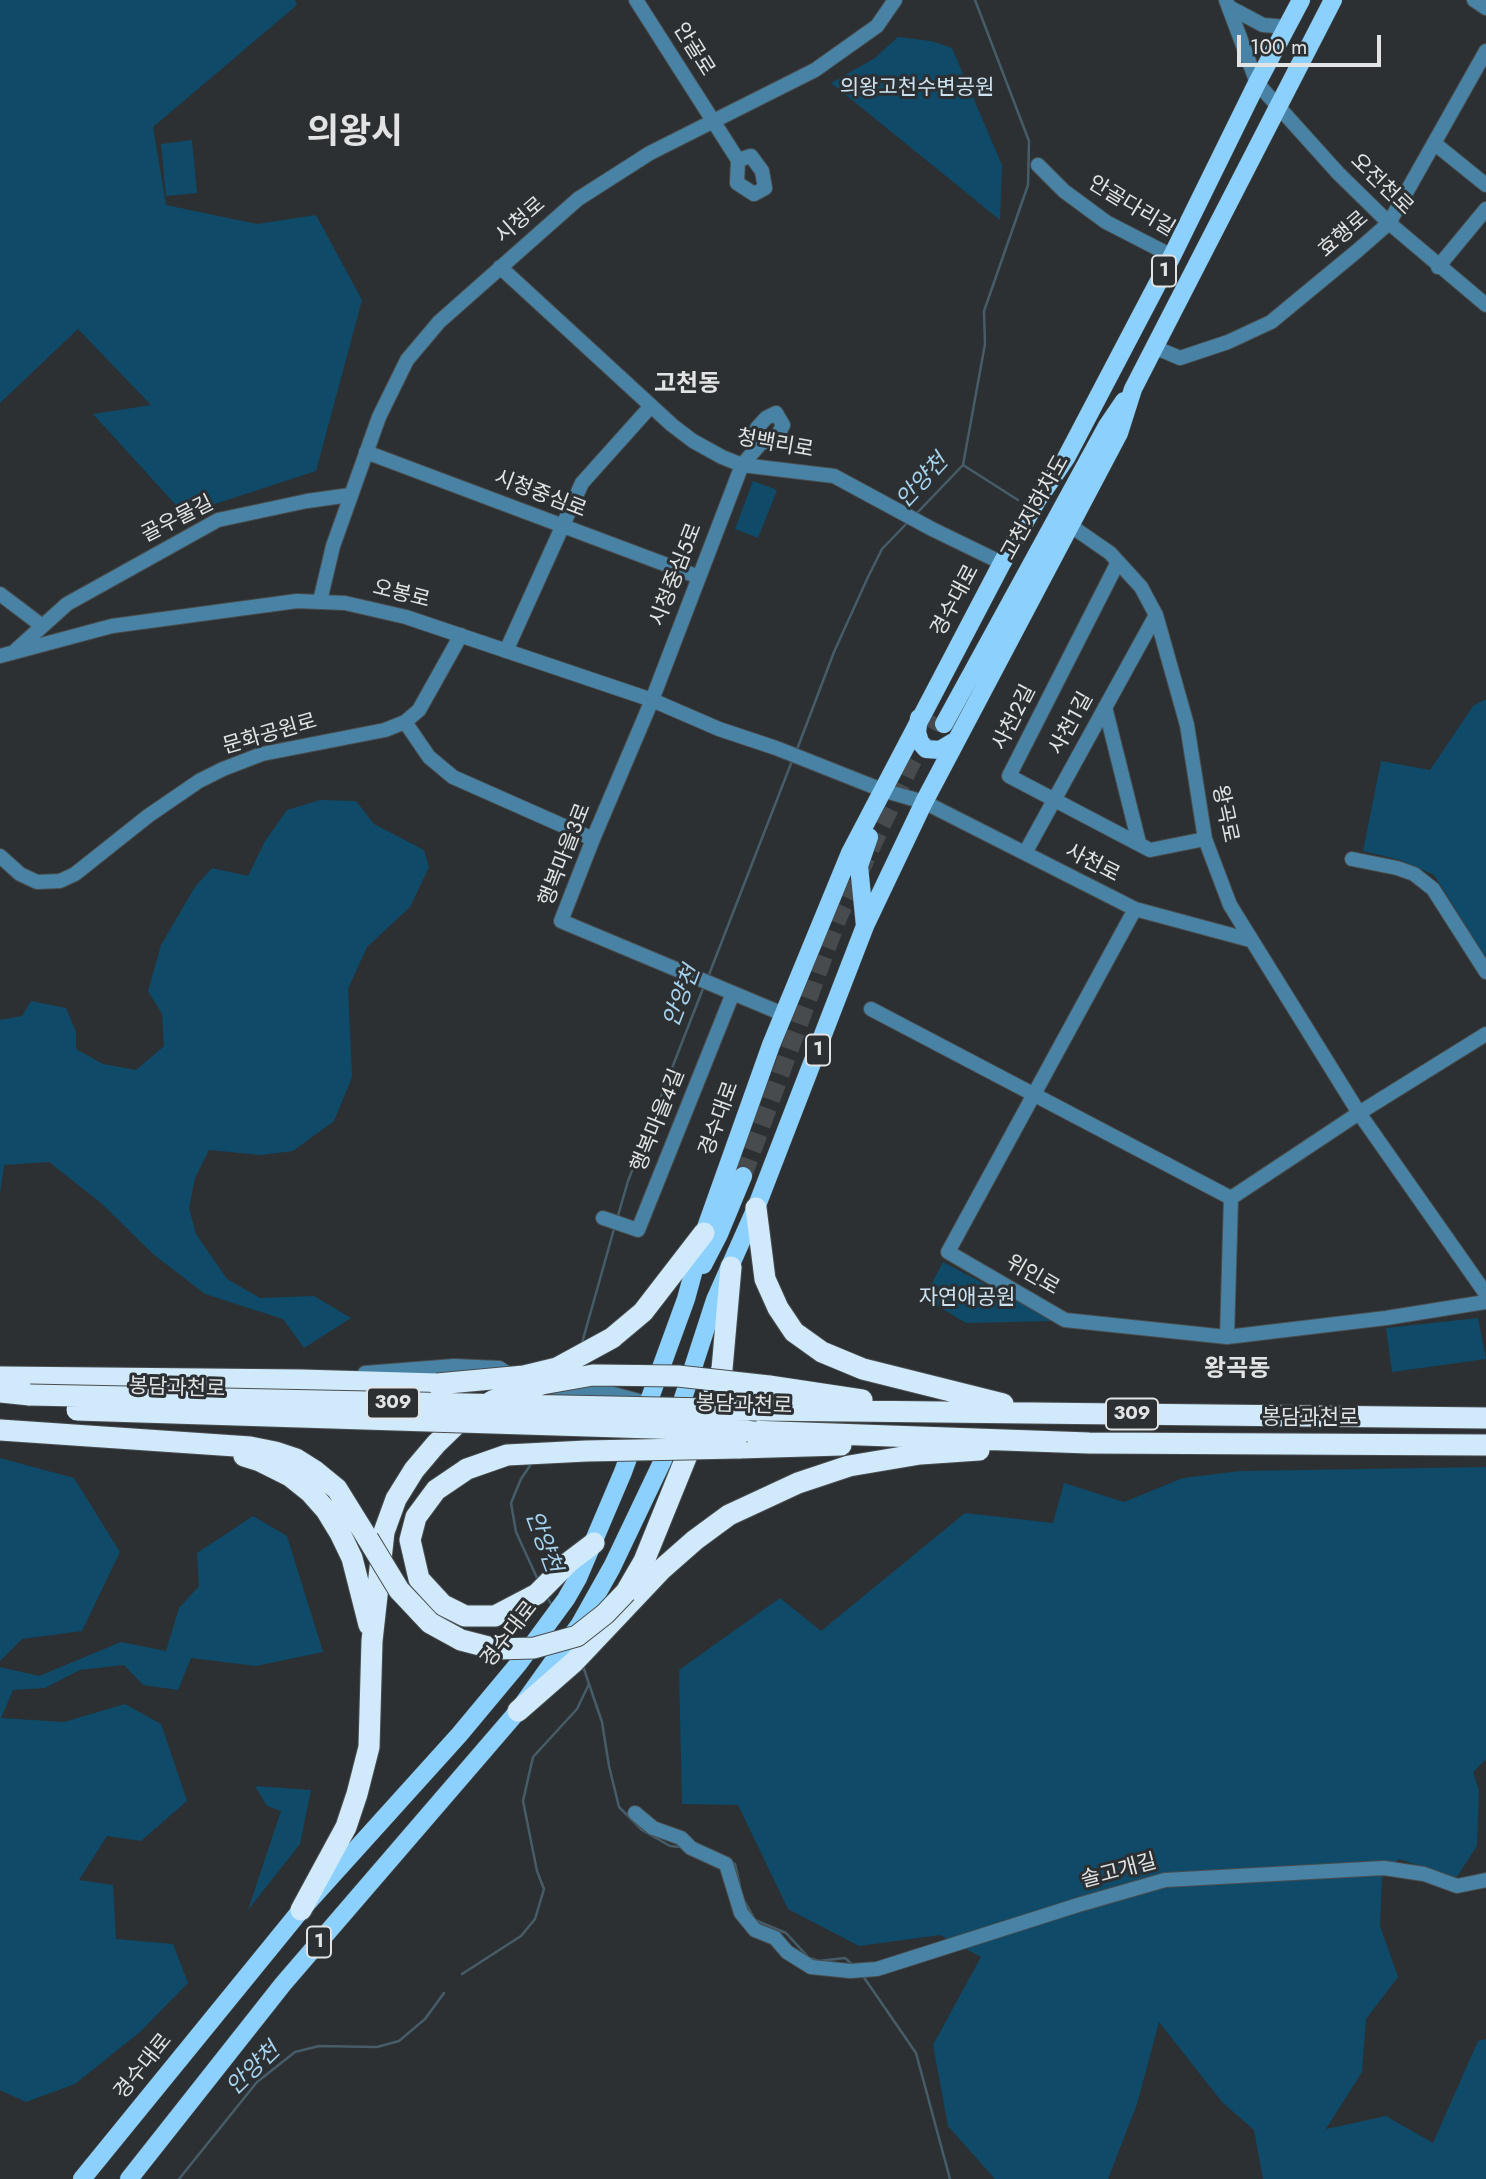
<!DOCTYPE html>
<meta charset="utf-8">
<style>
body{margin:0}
#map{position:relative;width:1486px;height:2179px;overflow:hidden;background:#2c3032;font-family:Jost,sans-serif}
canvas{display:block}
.scale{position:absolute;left:1237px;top:35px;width:144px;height:32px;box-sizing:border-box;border:4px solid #e1e3e4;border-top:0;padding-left:9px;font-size:21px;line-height:24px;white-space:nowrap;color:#e1e3e4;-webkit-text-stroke:5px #2c3032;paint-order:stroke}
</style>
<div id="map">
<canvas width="1486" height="2179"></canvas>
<div class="scale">100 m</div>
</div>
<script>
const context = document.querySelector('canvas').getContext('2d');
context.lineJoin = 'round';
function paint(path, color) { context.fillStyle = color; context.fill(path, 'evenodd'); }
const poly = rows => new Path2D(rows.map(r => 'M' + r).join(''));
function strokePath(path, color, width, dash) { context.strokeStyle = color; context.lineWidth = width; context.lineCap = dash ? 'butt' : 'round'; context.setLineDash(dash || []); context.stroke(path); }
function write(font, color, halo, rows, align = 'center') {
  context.font = font + ' Jost,"Noto Sans KR",sans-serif'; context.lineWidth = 6; context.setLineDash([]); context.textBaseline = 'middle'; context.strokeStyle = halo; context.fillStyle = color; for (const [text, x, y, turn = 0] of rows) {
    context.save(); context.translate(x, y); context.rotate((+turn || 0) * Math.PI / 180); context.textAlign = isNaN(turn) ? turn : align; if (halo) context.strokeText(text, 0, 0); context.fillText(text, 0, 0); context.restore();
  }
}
paint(poly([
 [0,0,295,0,297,5,153,127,166,205,257,224,316,215,362,300,316,471,184,514,93,414,151,405,78,329,0,403],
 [898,37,931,41,952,48,1002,165,1000,220,831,83,875,58],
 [192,140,197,193,166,196,161,144],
 [753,481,777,490,758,538,735,529],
 [1486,699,1486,958,1434,875,1400,860,1363,851,1381,761,1430,770,1473,706],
 [320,800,356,801,374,824,424,850,429,867,410,907,367,947,348,989,352,1077,334,1121,293,1151,261,1155,209,1150,195,1178,189,1208,196,1234,227,1279,260,1298,314,1296,351,1318,304,1348,283,1319,205,1294,153,1254,101,1203,49,1162,4,1165,0,1194,0,1020,22,1016,31,1001,66,1008,76,1032,76,1049,103,1064,136,1070,164,1046,162,1014,148,991,161,945,195,887,212,868,248,876,265,841,287,810],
 [943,1262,1055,1321,966,1323,924,1298],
 [1478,1318,1486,1359,1392,1372,1386,1328],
 [0,1458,74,1478,120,1552,82,1631,22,1639,0,1661],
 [1486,1467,1486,1759,1473,1772,1479,1791,1477,1846,1456,1878,1399,1859,1382,1876,1380,1926,1398,1977,1366,2019,1362,2072,1326,2129,1386,2116,1433,2143,1478,2041,1486,2039,1486,2179,1263,2179,1254,2130,1222,2102,1159,2022,1137,2104,1108,2179,995,2179,948,2126,933,2045,981,1957,940,1935,859,1946,788,1909,738,1805,682,1804,679,1670,780,1598,821,1631,965,1513,1053,1523,1064,1483,1124,1502,1183,1478,1240,1471],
 [253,1516,287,1536,323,1652,256,1666,191,1658,178,1690,143,1685,124,1665,80,1670,45,1688,13,1690,1,1718,64,1722,125,1704,161,1724,187,1801,141,1841,107,1836,79,1880,113,1885,116,1939,173,1944,188,1983,140,2032,75,2084,26,2102,0,2090,0,1667,39,1676,121,1642,166,1651,179,1608,199,1586,197,1553],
 [255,1786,311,1790,300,1844,248,1910,281,1811,267,1806]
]), '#0f4a69');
strokePath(poly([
 [963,465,1018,500],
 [916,514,963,465,985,344,984,311,1028,185,1029,141,975,0],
 [796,752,834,652,868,577,882,549,909,521],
 [708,977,792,761],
 [617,1219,628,1181,704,986],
 [582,1343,614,1229],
 [531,1464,521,1479,511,1503,516,1532,538,1580],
 [546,1595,553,1608],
 [589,1684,602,1722,609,1766,619,1807,642,1830,670,1846,681,1847],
 [730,1861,735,1864,740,1886],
 [745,1902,755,1920,786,1933,809,1958,819,1961,845,1958,854,1966],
 [462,1974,521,1936,535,1919,544,1889,537,1871,523,1801,533,1757,577,1709,589,1684,583,1666],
 [863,1976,916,2053,950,2179],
 [179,2179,257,2082,295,2052,319,2046,377,2047,399,2041,425,2019,444,1993]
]), '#465d69', 2.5);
strokePath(poly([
 [743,1176,838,918,909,768,936,717]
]), '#474b4d', 18, [18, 9]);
const minor = poly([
 [636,0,738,160,737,183,754,194,765,188,762,171,751,156,738,160],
 [1226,0,1257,83,1338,173,1389,223,1486,305],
 [1474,0,1486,8],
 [1229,7,1263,25,1287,27],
 [1434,143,1486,185],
 [1038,165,1064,191,1106,222,1172,256],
 [500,267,672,425,693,441,722,457,742,465,834,476,932,529,1002,563],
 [1438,267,1486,209],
 [1154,347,1180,358,1228,342,1271,322,1357,251,1389,223,1486,51],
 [761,443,757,428,766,418,776,413,783,425,776,439,761,443,742,465,652,700,593,839,561,921,783,1014],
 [366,452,699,577],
 [1071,526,1110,553,1141,587,1156,615,1187,725,1205,839,1230,905,1359,1113,1486,1294],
 [1118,562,1009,776,1150,850,1205,839],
 [0,594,41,625],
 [320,601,333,546,379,417,407,360,439,322,578,199,650,153,815,70,877,26,895,0],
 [16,650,67,604,218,520,307,501,350,495],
 [506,651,582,483,651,406],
 [0,656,112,626,297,601,345,603,406,617,652,700,719,729,776,748,882,790,924,802,1135,909,1250,940],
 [1105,707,1139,843],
 [405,722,429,757,453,777,593,839],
 [1025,853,1156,615],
 [0,856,20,874,37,882,60,881,75,874,148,816,199,781,223,769,262,754,385,730,405,722,419,710,461,635],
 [1352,859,1397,868,1414,874,1433,889,1486,972],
 [1135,909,948,1252,1065,1320,1227,1337,1386,1318,1486,1302],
 [871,1009,1231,1198,1359,1113,1486,1034],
 [603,1218,638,1230,733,993],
 [1227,1337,1231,1198],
 [365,1373,454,1366,499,1368,513,1377],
 [545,1390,602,1391,639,1401],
 [635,1813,653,1828,681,1838,691,1848,726,1864,741,1913,755,1930,775,1938,787,1952,811,1967,850,1971,877,1969,1078,1905,1165,1880,1384,1868,1424,1874,1457,1886,1486,1880]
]);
const major = poly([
 [919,718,917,732,920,742,926,749,940,750,955,741],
 [944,724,1107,426,1124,401],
 [865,926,859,866,869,837],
 [703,1265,719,1234,743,1176],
 [82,2179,301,1910,459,1735,519,1663,566,1599,578,1578,623,1472,686,1299,704,1233,771,1045,850,853,1002,563,1036,502,1066,458,1172,256,1257,83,1301,0],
 [129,2179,283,1984,518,1711,580,1624,612,1567,663,1460,715,1300,756,1208,865,926,924,802,1119,433,1133,389,1333,0]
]);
const highway = poly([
 [756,1208,765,1279,778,1308,794,1332,822,1352,863,1369,1003,1404],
 [612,1338,643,1312,704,1233],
 [0,1377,301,1380,437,1384],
 [769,1386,862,1400],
 [0,1392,30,1395],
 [757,1410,1486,1418],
 [0,1430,250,1447,275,1452,296,1459,315,1471,337,1489,368,1539],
 [748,1431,1089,1443,1486,1445],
 [738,1448,841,1445],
 [244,1456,260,1461,290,1476,310,1492,326,1510,340,1533,352,1558,369,1625],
 [467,1469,436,1490,416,1517,410,1540,419,1579,443,1605,465,1616,495,1616,537,1594,569,1562,594,1543],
 [399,1590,430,1623,461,1640],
 [626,1592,644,1561,722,1369,731,1267],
 [518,1711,574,1662,662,1569,695,1540,729,1515,798,1483,849,1466,920,1454,979,1450],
 [301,1910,346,1827,357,1794,369,1747,372,1641,384,1532,396,1499,414,1470,436,1444,468,1413]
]);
strokePath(minor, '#494d4e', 16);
strokePath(major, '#494d4e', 19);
strokePath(highway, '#494d4e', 23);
strokePath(minor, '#4883a6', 14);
strokePath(major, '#8cd1fd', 18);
strokePath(highway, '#d0eafc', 21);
const highwayBridge = poly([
 [437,1384,524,1376,557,1368,612,1338],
 [30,1395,757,1410],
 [492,1401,542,1384,593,1375,678,1376,769,1386],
 [77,1410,748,1431],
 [467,1469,507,1455,586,1451,738,1448],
 [368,1539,399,1590],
 [461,1640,496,1649,534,1648,577,1636,605,1614,626,1592]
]);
strokePath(highwayBridge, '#494d4e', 23, []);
strokePath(highwayBridge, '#d0eafc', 21);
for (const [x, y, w] of [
 [1164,271,24],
 [818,1050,24],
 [393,1403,52],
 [1132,1414,52],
 [319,1942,24]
]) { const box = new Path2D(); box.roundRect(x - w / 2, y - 15.5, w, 31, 5); context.fillStyle = '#2c3032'; context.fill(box); strokePath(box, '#e1e3e4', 2); }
write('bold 19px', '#e1e3e4', null, [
 ["1",1164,271],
 ["1",818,1050],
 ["309",393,1403],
 ["309",1132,1414],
 ["1",319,1942]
]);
write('21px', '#e1e3e4', '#2c3032', [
 ["안골로",693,50,58],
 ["오전천로",1381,185,44],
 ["안골다리길",1131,207,31],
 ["시청로",521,221,-41],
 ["효행로",1344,235,-41],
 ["청백리로",775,445,10],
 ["시청중심로",540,495,21],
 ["고천지하차도",1036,508,-61],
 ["골우물길",178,520,-27],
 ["시청중심5로",677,575,-69],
 ["오봉로",401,595,14],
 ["경수대로",956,601,-62],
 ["사천2길",1015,718,-63],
 ["사천1길",1072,724,-61],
 ["문화공원로",270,735,-16],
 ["왕곡로",1224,814,78],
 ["행복마을3로",566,855,-69],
 ["사천로",1092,864,27],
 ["경수대로",720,1119,-70],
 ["행복마을4길",659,1121,-68],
 ["위인로",1032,1276,30],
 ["봉담과천로",177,1389,2],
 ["봉담과천로",744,1406,2],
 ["봉담과천로",1310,1419],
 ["경수대로",510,1635,-52],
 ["솔고개길",1119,1872,-15],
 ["경수대로",144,2067,-51]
]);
write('21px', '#cce2f0', '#2c3032', [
 ["의왕고천수변공원",917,89],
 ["자연애공원",967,1299]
]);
write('italic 23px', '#a6d2ee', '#2c3032', [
 ["안양천",923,482,-47],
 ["안양천",683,997,-69],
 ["안양천",542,1542,70],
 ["안양천",254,2070,-44]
]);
write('bold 24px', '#e1e3e4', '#2c3032', [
 ["고천동",687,385],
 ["왕곡동",1237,1370]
]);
write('bold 35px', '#e1e3e4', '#2c3032', [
 ["의왕시",355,135]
]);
</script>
